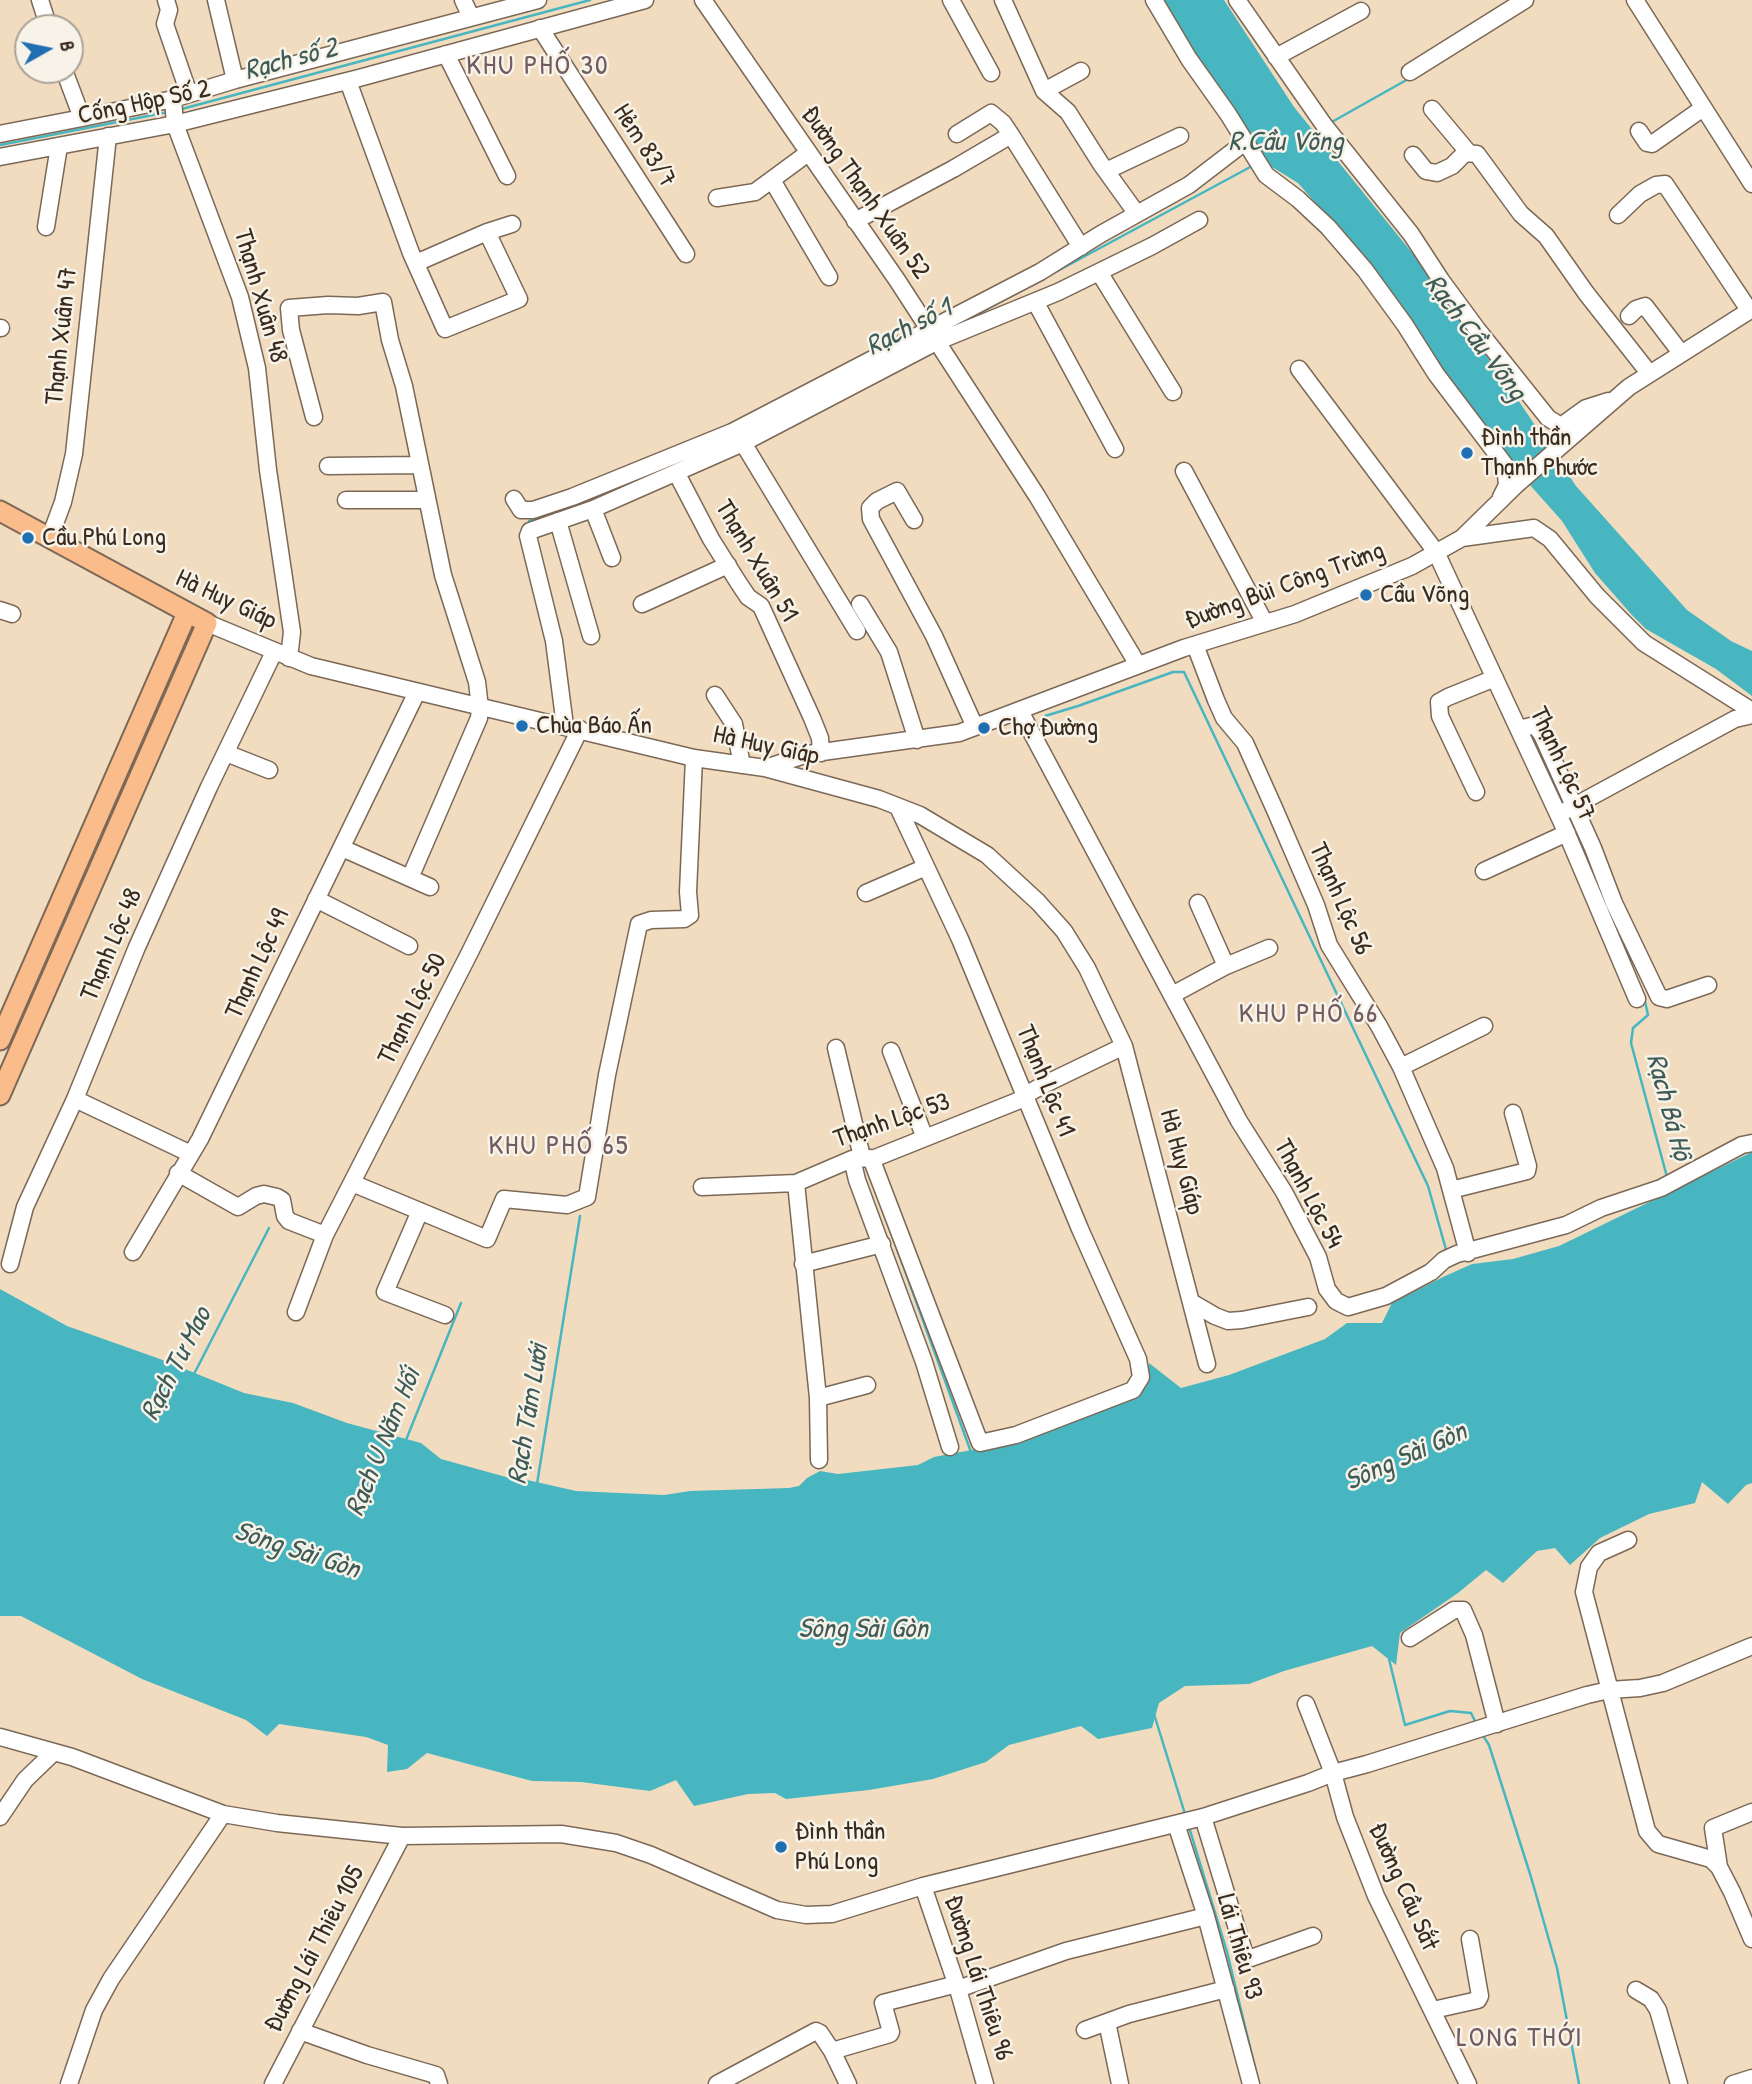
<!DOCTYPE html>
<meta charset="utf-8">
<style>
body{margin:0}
#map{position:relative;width:1752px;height:2084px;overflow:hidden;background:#f2dcbf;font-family:"Patrick Hand",sans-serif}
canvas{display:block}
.north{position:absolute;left:14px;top:14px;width:70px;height:70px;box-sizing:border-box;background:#f7f3e8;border:2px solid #aca397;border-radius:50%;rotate:81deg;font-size:19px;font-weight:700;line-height:28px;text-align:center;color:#3b2a1e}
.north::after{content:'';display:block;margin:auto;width:24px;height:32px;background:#1f6fb2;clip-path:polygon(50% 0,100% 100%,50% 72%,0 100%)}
</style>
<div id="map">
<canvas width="1752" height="2084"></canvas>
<div class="north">B</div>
</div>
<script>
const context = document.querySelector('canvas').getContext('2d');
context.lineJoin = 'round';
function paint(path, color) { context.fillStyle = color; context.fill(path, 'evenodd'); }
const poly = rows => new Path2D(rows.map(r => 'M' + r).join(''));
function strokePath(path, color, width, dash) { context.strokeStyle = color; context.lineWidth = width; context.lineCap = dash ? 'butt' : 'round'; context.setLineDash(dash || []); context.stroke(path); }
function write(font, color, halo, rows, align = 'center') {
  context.font = font + ' "Patrick Hand",sans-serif'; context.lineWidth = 5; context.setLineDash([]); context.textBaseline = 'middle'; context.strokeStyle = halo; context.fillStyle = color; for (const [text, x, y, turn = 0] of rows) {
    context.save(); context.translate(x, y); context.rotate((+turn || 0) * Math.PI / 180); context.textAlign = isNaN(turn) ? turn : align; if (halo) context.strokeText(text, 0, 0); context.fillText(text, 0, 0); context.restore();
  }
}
paint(poly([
 [1160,0,1224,0,1294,107,1413,254,1514,394,1576,486,1687,610,1731,641,1752,651,1752,696,1716,669,1646,629,1631,614,1595,573,1562,521,1505,457,1343,234,1298,183,1264,162],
 [1752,1152,1752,1483,1746,1485,1728,1504,1702,1482,1695,1503,1649,1514,1600,1538,1570,1565,1555,1548,1537,1551,1503,1583,1486,1570,1458,1593,1400,1633,1396,1665,1372,1646,1284,1671,1249,1684,1185,1686,1159,1703,1152,1728,1098,1739,1081,1726,1009,1745,986,1762,933,1779,869,1790,786,1799,775,1793,748,1794,694,1806,676,1780,650,1791,581,1782,532,1781,427,1753,407,1769,387,1772,388,1745,366,1737,279,1724,267,1736,246,1720,142,1679,21,1616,0,1616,0,1289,67,1326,160,1359,244,1393,293,1403,347,1423,421,1443,441,1459,506,1477,523,1479,576,1491,664,1495,690,1491,789,1488,799,1486,807,1478,820,1471,838,1474,918,1465,934,1457,999,1445,1134,1398,1147,1382,1149,1363,1181,1388,1229,1375,1325,1339,1347,1323,1382,1323,1392,1303,1443,1277,1472,1264,1513,1259,1559,1246]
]), '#47b6c1');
strokePath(poly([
 [178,110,590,0],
 [1330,123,1410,78],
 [0,145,168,112],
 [961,323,1254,165],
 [529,521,592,499,672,465],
 [1045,716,1078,706,1173,672,1184,672,1428,1186,1447,1253],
 [1644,997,1648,1015,1633,1028,1631,1043,1667,1177],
 [881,1205,971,1452],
 [193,1376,269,1228],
 [406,1440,461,1303],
 [537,1484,580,1216],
 [1389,1659,1405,1725,1450,1711,1471,1713,1477,1725],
 [1154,1714,1185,1814],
 [1482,1734,1489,1745,1531,1877,1557,1968,1579,2084],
 [1189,1827,1227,1952,1259,2084]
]), '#47b6c1', 2.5);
const minor = poly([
 [40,0,49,28],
 [166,0,169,10,165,24,189,94],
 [216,0,235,80],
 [463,0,471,17],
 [703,0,897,280,1037,496,1138,665],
 [951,0,991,73],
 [1003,0,1044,91,1068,112,1101,164,1137,214],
 [1154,0,1189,59,1228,114,1266,175,1298,199,1328,227,1365,270,1405,325,1436,374,1505,465,1507,485,1501,497],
 [1237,0,1324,125,1411,234,1441,280,1477,329,1548,418,1561,426,1586,408,1608,401],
 [1635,0,1752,184],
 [540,28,686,254],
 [446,54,507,176],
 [1276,57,1361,11],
 [64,70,82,118,173,99,235,80,538,0],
 [1410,72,1525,0],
 [348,81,411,253,445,329,519,299,487,232],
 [1044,91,1081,71],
 [173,99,175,124,240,297,257,368,268,470,292,632,289,658],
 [1432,109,1468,152],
 [1639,131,1647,143,1652,144,1703,108],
 [0,134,82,118],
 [1011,135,1081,247],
 [1413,155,1426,171,1437,173,1452,166,1465,153,1477,154,1521,214,1546,236,1586,293,1649,373],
 [0,157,175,124,359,78,645,0],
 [1106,171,1180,136],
 [772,180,829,277],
 [717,198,755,192,808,153],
 [1618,215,1640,194,1656,185,1665,184,1749,310],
 [855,221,953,169,1011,135,1003,123,991,113,957,134],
 [46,227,59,146],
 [416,263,487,232,512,224],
 [1099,272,1173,392],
 [1036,303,1115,449],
 [1629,316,1636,309,1645,306,1681,353],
 [0,328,1,328],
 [1299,369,1436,552,1564,827,1637,999],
 [314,417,291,330,289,308,328,305,358,306,383,302,390,340,404,386,443,575,477,682,480,708,479,718,410,878],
 [743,443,857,631],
 [328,466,418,465],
 [1184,471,1265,623],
 [677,474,711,539,738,582,748,597,761,606,812,718,820,738,821,753],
 [514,499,521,510,533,510,572,497,732,432,1040,272,1101,234,1189,185,1245,142],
 [346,500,427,500],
 [593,509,612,558],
 [914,520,897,491,877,501,870,508,871,519,934,636,975,727],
 [558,521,591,636],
 [50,537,63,502,74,454,108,136],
 [1462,538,1534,528,1550,539,1597,596,1644,643,1752,711],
 [642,604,728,565],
 [860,604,889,652,917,740],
 [0,610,12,614],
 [207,623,311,666,694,758,765,768,879,799,920,815,987,855,1038,902,1064,931,1087,968,1124,1046,1207,1364],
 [1195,645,1216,700,1224,718,1245,743,1275,810,1316,905,1329,945,1379,1026,1401,1067,1445,1168,1468,1253],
 [715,695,734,724,742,765],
 [1020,711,1239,1121,1284,1192,1318,1257,1327,1289,1336,1301,1348,1307,1386,1296,1431,1272,1444,1260,1457,1254,1566,1225,1601,1208,1661,1188,1742,1145,1752,1143],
 [565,726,554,641,528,536,530,531,593,509,743,443,936,342,1058,292,1152,246,1199,220],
 [1519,729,1535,725,1542,735,1593,848,1614,903,1659,997,1667,999,1708,985],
 [226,753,269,770],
 [765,768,808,754,959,733,1184,648,1295,614,1412,566,1462,538,1516,485,1629,387,1752,309],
 [1476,792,1440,716,1439,702,1448,697,1495,678],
 [1565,811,1735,719,1752,715],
 [342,848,430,887],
 [1484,871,1567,833],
 [866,893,926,867],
 [316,899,409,946],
 [1198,903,1226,966],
 [1172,995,1226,966,1269,948],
 [836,1048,862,1157],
 [891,1051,925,1138],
 [1401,1067,1484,1026],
 [75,1099,191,1154],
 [871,1158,980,1443,1016,1435,1133,1390,1141,1377,1138,1359,1080,1229,960,939,898,807],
 [852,1159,857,1180,924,1362,950,1447],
 [178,1173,238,1207,256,1196,264,1194,277,1197,282,1200,285,1216,289,1221,325,1235],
 [352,1183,487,1239,504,1199,567,1205,587,1197,607,1075,639,924,651,920,684,919,690,915,688,892,694,758],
 [796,1183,818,1398],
 [702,1187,796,1183,852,1159,875,1158,1025,1098,1029,1093,1043,1085,1124,1046],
 [1451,1190,1527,1171,1528,1166,1513,1113],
 [420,1211,385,1292,445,1315],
 [133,1252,200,1139,417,692],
 [10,1264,25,1207,75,1099,137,947,209,787,274,652],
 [803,1264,882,1244],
 [1191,1302,1215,1316,1228,1321,1242,1320,1308,1307],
 [296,1312,325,1235,469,954,580,729],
 [819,1460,818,1398,867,1385],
 [1628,1540,1599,1553,1589,1567,1584,1592,1647,1831,1658,1844,1711,1859,1719,1867],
 [1410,1638,1454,1610,1463,1610,1474,1635,1497,1724],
 [1306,1704,1333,1773,1345,1817,1376,1896,1468,2084],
 [0,1737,72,1757,223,1814,277,1823,402,1836,561,1834,616,1843,651,1855,777,1910,806,1915,832,1914,923,1886,1203,1817,1308,1783,1333,1773,1367,1764,1587,1695,1609,1690,1640,1688,1663,1683,1752,1646],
 [1752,1812,1713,1828,1719,1867,1732,1892,1752,1939],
 [0,1817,25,1780,54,1752],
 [1203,1817,1245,1955,1251,1958,1313,1936],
 [1176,1824,1206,1916,1251,2084],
 [923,1886,958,1989,985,2084],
 [958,1989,1066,1951,1206,1916],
 [1636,1990,1651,1999,1658,2010,1679,2084],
 [1433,2010,1478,2000,1480,1996,1470,1939],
 [1107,2022,1120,2084],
 [1085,2030,1129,2014,1226,1989],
 [300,2031,367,2055,436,2075,439,2084],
 [832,2051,890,2034,891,2032,883,2003,957,1984],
 [69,2084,94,2010,111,1979,223,1814],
 [273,2084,402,1836],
 [717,2084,816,2031,820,2033,832,2051,848,2084],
 [1733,2084,1752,2078]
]);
const major = poly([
 [0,511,207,623,0,1095],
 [0,1040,187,613]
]);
strokePath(minor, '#7b6856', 19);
strokePath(major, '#7b6856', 23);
strokePath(minor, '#fff', 16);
strokePath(major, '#fabc8b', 19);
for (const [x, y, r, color] of [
 [1467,453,7,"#1f6fb2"],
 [28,538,7,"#1f6fb2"],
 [1366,595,7,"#1f6fb2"],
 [522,726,7,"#1f6fb2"],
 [984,728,7,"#1f6fb2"],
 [781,1847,7,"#1f6fb2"]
]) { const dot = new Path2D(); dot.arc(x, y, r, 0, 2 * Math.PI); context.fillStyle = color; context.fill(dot); strokePath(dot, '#f7f3e8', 2.5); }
write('26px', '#3b2a1e', '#f7f3e8', [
 ["Cống Hộp Số 2",144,103,-12],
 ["Hẻm 83/7",644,146,57],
 ["Đường Thạnh Xuân 52",865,193,55],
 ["Thạnh Xuân 48",260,296,74],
 ["Thạnh Xuân 47",62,336,-84],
 ["Thạnh Xuân 51",756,561,59],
 ["Đường Bùi Công Trừng",1285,586,-20],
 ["Hà Huy Giáp",226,600,25],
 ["Hà Huy Giáp",766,746,12],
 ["Thạnh Lộc 57",1562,764,65],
 ["Thạnh Lộc 56",1340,899,66],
 ["Thạnh Lộc 48",112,945,-67],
 ["Thạnh Lộc 49",258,964,-65],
 ["Thạnh Lộc 50",413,1009,-63],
 ["Thạnh Lộc 41",1045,1081,68],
 ["Thạnh Lộc 53",892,1121,-19],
 ["Hà Huy Giáp",1181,1162,75],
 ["Thạnh Lộc 54",1308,1194,62],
 ["Đường Cầu Sắt",1403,1887,66],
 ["Lái Thiêu 93",1239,1947,74],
 ["Đường Lái Thiêu 105",315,1949,-62],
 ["Đường Lái Thiêu 96",978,1978,72]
]);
write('26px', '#3b2a1e', '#f7f3e8', [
 ["Đình thần",1481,438],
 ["Thạnh Phước",1481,468],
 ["Cầu Phú Long",42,538],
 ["Cầu Võng",1380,595],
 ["Chùa Báo Ấn",536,726],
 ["Chợ Đường",998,728],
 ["Đình thần",795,1832],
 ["Phú Long",795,1862]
], 'left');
write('italic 28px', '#3f5b57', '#f7f3e8', [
 ["Rạch số 2",291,60,-15],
 ["R.Cầu Võng",1286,143],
 ["Rạch số 1",909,328,-27],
 ["Rạch Cầu Võng",1475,338,53],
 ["Rạch Bá Hộ",1668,1107,75],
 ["Rạch Tư Mao",177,1364,-63],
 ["Rạch Tám Lưới",529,1414,-81],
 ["Rạch U Năm Hối",384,1442,-68],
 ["Sông Sài Gòn",1406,1457,-24],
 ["Sông Sài Gòn",297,1551,18],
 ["Sông Sài Gòn",863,1630]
]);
context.letterSpacing = '2px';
write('28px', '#715a60', '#f7f3e8', [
 ["KHU PHỐ 30",538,67],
 ["KHU PHỐ 66",1309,1015],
 ["KHU PHỐ 65",559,1147],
 ["LONG THỚI",1520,2039]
]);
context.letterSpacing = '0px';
</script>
